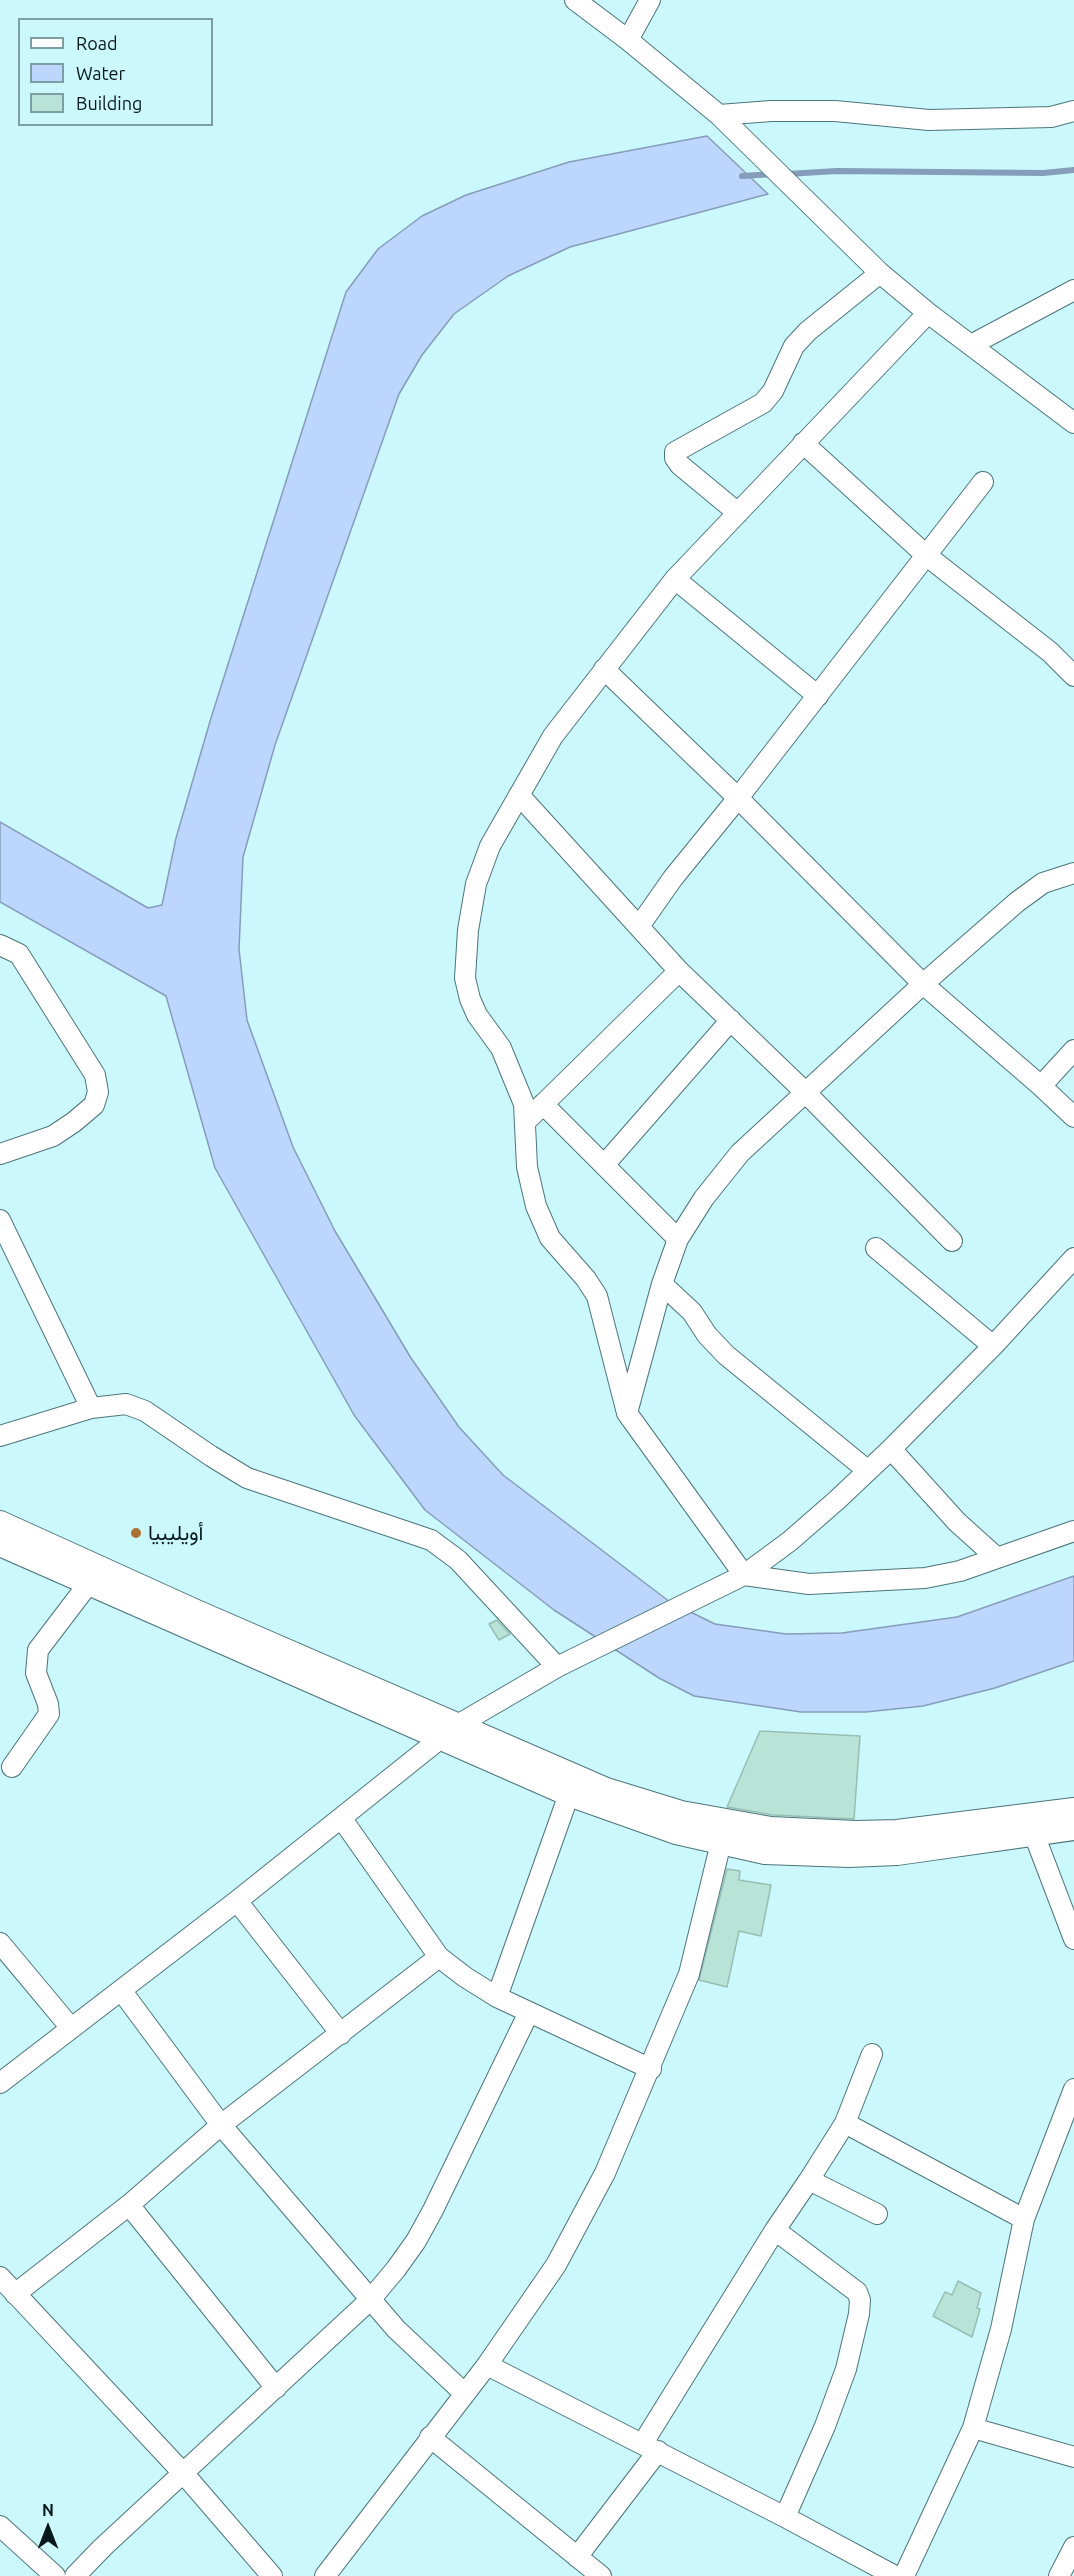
<!DOCTYPE html>
<meta charset="utf-8">
<style>
body{margin:0}
#map{position:relative;width:1074px;height:2576px;overflow:hidden;background:#cbf8fc;font-family:Ubuntu,sans-serif}
canvas{display:block}
.legend{position:absolute;left:18px;top:18px;width:195px;height:108px;box-sizing:border-box;background:#cbf8fc;border:2px solid #7d9ea2;margin:0;padding:8px 10px;list-style:none;font-size:18px;color:#07181a}
.legend li{display:flex;align-items:center;gap:12px;height:30px}
.legend b{width:30px;border:2px solid #7d9ea2}
.north{position:absolute;left:18px;top:2498px;width:60px;height:60px;-webkit-text-stroke:4px #cbf8fc;paint-order:stroke;rotate:0deg;font-size:16px;font-weight:700;line-height:24px;text-align:center;color:#07181a}
.north::after{content:'';display:block;margin:auto;width:21px;height:27px;background:#07181a;clip-path:polygon(50% 0,100% 100%,50% 72%,0 100%)}
</style>
<div id="map">
<canvas width="1074" height="2576"></canvas>
<ul class="legend">
<li><b style="height:8px;background:#fff"></b>Road</li>
<li><b style="height:16px;background:#bdd6fd"></b>Water</li>
<li><b style="height:16px;background:#bae3d8"></b>Building</li>
</ul>
<div class="north">N</div>
</div>
<script>
const context = document.querySelector('canvas').getContext('2d');
context.lineJoin = 'round';
function paint(path, color) { context.fillStyle = color; context.fill(path, 'evenodd'); }
const poly = rows => new Path2D(rows.map(r => 'M' + r).join(''));
function strokePath(path, color, width, dash) { context.strokeStyle = color; context.lineWidth = width; context.lineCap = dash ? 'butt' : 'round'; context.setLineDash(dash || []); context.stroke(path); }
function write(font, color, halo, rows, align = 'center') {
  context.font = font + ' Ubuntu,Vazirmatn,sans-serif'; context.lineWidth = 4.5; context.setLineDash([]); context.textBaseline = 'middle'; context.strokeStyle = halo; context.fillStyle = color; for (const [text, x, y, turn = 0] of rows) {
    context.save(); context.translate(x, y); context.rotate((+turn || 0) * Math.PI / 180); context.textAlign = isNaN(turn) ? turn : align; if (halo) context.strokeText(text, 0, 0); context.fillText(text, 0, 0); context.restore();
  }
}
const water = poly([
 [707,136,768,194,570,247,508,276,454,314,422,355,399,394,275,745,243,857,239,949,247,1020,293,1147,335,1231,411,1358,459,1427,503,1475,670,1602,715,1624,786,1634,842,1633,957,1617,1074,1576,1074,1661,995,1688,923,1706,866,1712,801,1712,694,1696,659,1678,554,1610,425,1510,354,1415,215,1168,166,996,0,902,0,822,148,908,162,905,176,838,211,718,346,292,378,249,422,216,466,195,569,162,707,136]
]);
paint(water, '#bdd6fd');
strokePath(water, '#869db9', 1.5);
strokePath(poly([
 [787,174,837,171,1043,173,1074,170],
 [742,176,774,174]
]), '#869db9', 6);
const building = poly([
 [497,1620,510,1634,499,1640,489,1624,497,1620],
 [760,1731,860,1736,854,1819,773,1815,727,1807,760,1731],
 [727,1869,740,1871,739,1880,771,1885,761,1936,739,1931,727,1987,699,1980,727,1869],
 [958,2281,981,2293,977,2308,980,2309,972,2337,933,2316,945,2292,952,2295,958,2281]
]);
paint(building, '#bae3d8');
strokePath(building, '#96beb3', 1.5);
const minor = poly([
 [575,0,628,40,719,115,880,273,928,313,1074,423],
 [628,40,650,0],
 [719,115,771,111,835,111,929,120,1051,117,1074,111],
 [928,313,675,579,553,736,490,846,476,884,468,930,465,978,470,999,477,1015,501,1048,524,1104,527,1167,536,1206,550,1238,586,1279,597,1296,627,1413,744,1575,809,1584,925,1578,960,1571,1074,1531],
 [971,345,1074,290],
 [803,443,927,556,1050,652,1074,676],
 [738,513,680,465,675,458,675,452,763,403,773,391,794,346,808,331,880,273],
 [675,579,818,696],
 [604,669,738,798,923,984,1041,1086,1074,1117],
 [519,795,679,971,805,1092,952,1241],
 [640,925,673,878,738,798,983,482],
 [0,945,19,954,95,1075,98,1092,94,1105,74,1122,53,1136,0,1154],
 [1041,1086,1074,1050],
 [543,1104,678,1239],
 [526,1121,679,971],
 [605,1164,731,1020],
 [0,1220,91,1408],
 [876,1248,993,1346],
 [662,1284,692,1312,707,1335,726,1355,867,1470],
 [627,1413,662,1284,678,1239,704,1198,740,1153,923,984,1017,902,1043,883,1074,873],
 [0,1436,91,1408,126,1404,145,1411,211,1456,247,1478,431,1540,458,1560,557,1667],
 [891,1449,957,1522,997,1558],
 [12,1767,49,1714,48,1704,36,1673,38,1650,89,1583],
 [1029,1821,1074,1939],
 [237,1901,341,2034],
 [0,1943,71,2028],
 [121,1990,221,2125,396,2329,465,2394],
 [497,1997,569,1794],
 [529,2012,651,2069],
 [0,2083,237,1901,456,1726,557,1667,744,1575,790,1541,837,1500,891,1449,993,1346,1074,1258],
 [845,2123,1024,2219],
 [809,2180,845,2123,872,2054],
 [129,2205,276,2388],
 [775,2230,857,2292,860,2300,859,2314,846,2369,825,2426,785,2517],
 [0,2277,184,2474,272,2576],
 [15,2294,129,2205,221,2125,439,1957],
 [487,2365,785,2517,895,2576],
 [973,2428,1074,2457],
 [430,2437,601,2576],
 [643,2443,775,2230,809,2180,877,2214],
 [0,2526,55,2576],
 [577,2557,658,2451],
 [75,2576,103,2547,370,2300,396,2269,416,2241,433,2210,529,2012,497,1997,465,1977,439,1957,342,1819],
 [325,2576,487,2365,556,2265,605,2173,689,1974,724,1830],
 [904,2576,973,2428,1001,2329,1024,2219,1074,2089],
 [1059,2576,1074,2547]
]);
const major = poly([
 [0,1523,194,1611,606,1790,681,1813,771,1829,856,1833,897,1832,1074,1810],
 [0,1544,569,1794,676,1832,765,1852,849,1855,897,1853,1074,1828]
]);
strokePath(minor, '#4c7579', 22);
strokePath(major, '#4c7579', 26);
strokePath(minor, '#fff', 20);
strokePath(major, '#fff', 24);
for (const [x, y, r, color] of [
 [136,1533,6,"#aa712f"]
]) { const dot = new Path2D(); dot.arc(x, y, r, 0, 2 * Math.PI); context.fillStyle = color; context.fill(dot); strokePath(dot, '#cbf8fc', 2); }
write('21px', '#07181a', '#cbf8fc', [
 ["أويليبيا",148,1533]
], 'left');
</script>
